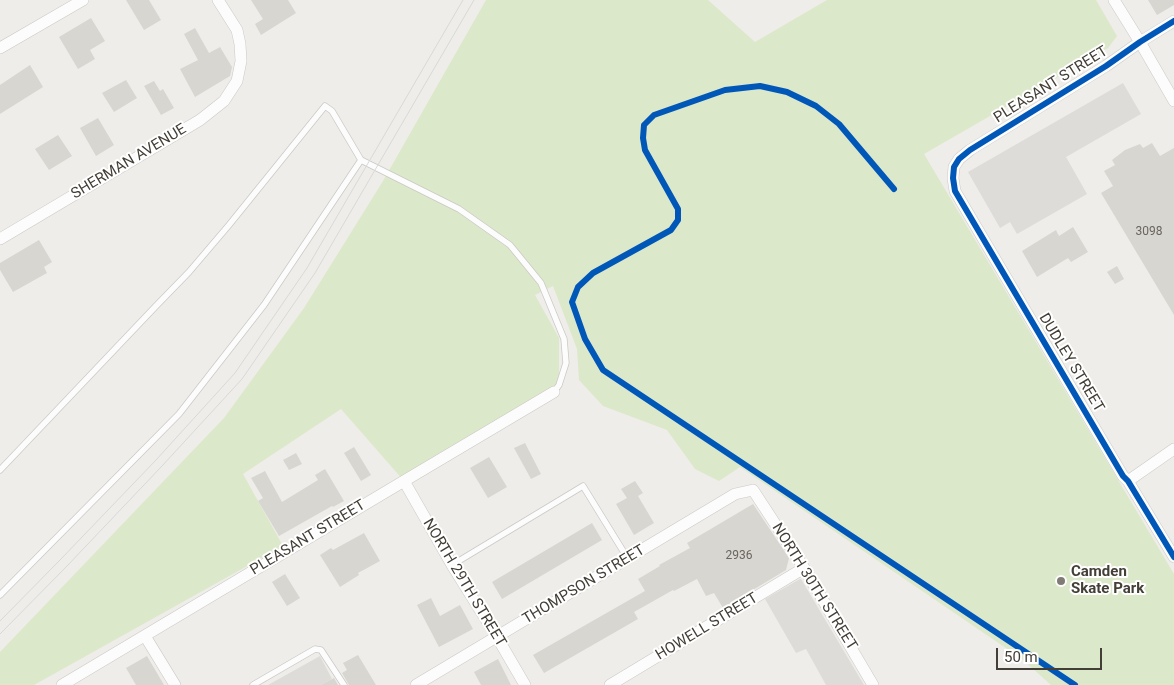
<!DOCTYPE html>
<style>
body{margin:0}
#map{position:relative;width:1174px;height:685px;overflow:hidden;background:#eeede9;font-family:Roboto,sans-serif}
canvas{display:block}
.scale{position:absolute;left:996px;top:648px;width:106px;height:22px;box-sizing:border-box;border:2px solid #433e36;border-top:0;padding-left:6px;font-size:15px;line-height:18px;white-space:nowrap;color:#433e36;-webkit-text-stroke:4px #fff;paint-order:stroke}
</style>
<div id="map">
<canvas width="1174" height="685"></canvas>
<div class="scale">50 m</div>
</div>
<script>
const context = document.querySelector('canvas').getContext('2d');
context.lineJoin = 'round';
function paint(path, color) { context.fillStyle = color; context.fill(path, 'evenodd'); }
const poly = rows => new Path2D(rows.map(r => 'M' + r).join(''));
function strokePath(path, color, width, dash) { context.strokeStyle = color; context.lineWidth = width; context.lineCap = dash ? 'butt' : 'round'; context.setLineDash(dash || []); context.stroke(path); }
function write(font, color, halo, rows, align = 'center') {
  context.font = font + ' Roboto,sans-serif'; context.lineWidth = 4; context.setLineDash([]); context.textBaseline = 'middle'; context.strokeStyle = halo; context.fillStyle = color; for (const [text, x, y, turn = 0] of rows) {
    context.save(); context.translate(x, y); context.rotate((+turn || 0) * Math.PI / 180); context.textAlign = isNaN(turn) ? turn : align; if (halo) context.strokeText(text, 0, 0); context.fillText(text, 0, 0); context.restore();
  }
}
paint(poly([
 [486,0,708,0,755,42,827,0,1096,0,1117,36,1108,48,924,154,1174,574,1174,685,1051,685,1022,659,740,467,719,481,695,469,667,430,603,406,579,380,577,349,553,286,535,295,559,338,559,385,404,481,341,409,243,474,283,546,34,685,0,685,0,652,224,418,304,308,383,181]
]), '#dce8ca');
paint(poly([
 [1123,83,1141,114,1066,157,1087,194,1017,234,1010,222,1000,228,968,172],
 [800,579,801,579,864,685,826,685,806,649,796,653,765,599],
 [320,656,332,679,321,685,268,685]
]), '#dddcd8');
paint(poly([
 [126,0,149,0,161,20,144,30],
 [251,0,288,0,296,13,261,35,255,24,263,19],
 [1148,0,1174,0,1174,5,1157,15],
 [91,18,105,41,90,50,95,59,78,69,59,37],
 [195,28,209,53,220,47,232,67,230,76,195,97,180,69,198,60,184,34],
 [30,65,43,87,0,114,0,85],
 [126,80,137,98,114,112,102,93],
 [154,81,160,91,163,89,174,108,161,115,144,86],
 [98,118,114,145,96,156,80,128],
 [58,135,72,156,49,170,35,149],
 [1152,143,1160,156,1174,148,1174,315,1101,193,1113,186,1104,171,1115,165,1112,160,1125,150,1140,144,1143,148],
 [1073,227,1088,252,1071,262,1068,258,1037,277,1022,251,1056,230,1059,236],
 [39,240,52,262,44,267,47,273,13,292,0,270,0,263],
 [1117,266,1124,279,1115,284,1107,272],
 [525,443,541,474,531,479,514,448],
 [354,447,371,475,361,481,344,453],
 [296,453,302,464,289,470,283,460],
 [489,457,507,487,488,498,470,468],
 [325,469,344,501,333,507,332,506,279,536,258,501,263,498,251,478,265,471,282,502,318,480,315,475],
 [635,481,643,493,638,496,654,523,634,535,616,504,627,498,621,489],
 [753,504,789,558,786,570,723,608,714,593,706,596,697,579,674,591,673,590,634,612,638,619,544,673,533,655,645,591,638,579,660,566,659,565,690,548,687,543],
 [592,523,602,540,502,599,492,582],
 [364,533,380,561,358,573,359,575,340,587,320,555,331,548,333,550],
 [285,574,300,598,287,606,272,582],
 [431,598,440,616,460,605,473,629,439,647,417,605],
 [358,655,376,685,349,685,342,673,347,670,343,663],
 [147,656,164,685,136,685,126,668],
 [498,659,511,685,481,685,474,672],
 [334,678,338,685,321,685]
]), '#d8d6d1');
const lane = poly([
 [0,470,155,307,189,272,229,225,325,106,332,111,361,160],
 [452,565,583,486,628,559],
 [0,595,179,414,264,305,361,160,459,209,510,245,541,283,564,339,566,363,559,385,554,392],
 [253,685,315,649,321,650,344,685]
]);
const street = poly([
 [1114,0,1140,42,1174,101],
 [1174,21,1140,42,1106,66,970,150,959,159,954,167,953,178,955,191,1123,476,1128,481,1174,557],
 [0,48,83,0],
 [0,239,200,120,224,101,237,81,241,61,240,44,237,30,218,0],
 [404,481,452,565,497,637,525,685],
 [1128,481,1174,449],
 [145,636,175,685],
 [62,685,404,481,554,392],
 [416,685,735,494,753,490,804,568,873,685],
 [610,685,804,568]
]);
strokePath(lane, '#cbc9c5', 7);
strokePath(street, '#cbc9c5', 12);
strokePath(lane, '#fcfcfc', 5.5);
strokePath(street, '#fcfcfc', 11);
strokePath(poly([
 [0,621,60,560,156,460,235,373,307,268,463,0],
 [0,634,67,566,162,466,242,379,315,273,474,0]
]), '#d8d8d7', 1);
strokePath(poly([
 [1174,21,1140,42,1106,66,970,150,959,159,954,167,953,178,955,191,1123,476,1128,481,1174,557],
 [894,189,839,124,816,106,787,92,760,86,725,90,654,115,644,125,643,138,645,150,678,209,678,220,671,230,593,273,578,287,572,302,585,339,603,370,1075,685]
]), '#0057b8', 6);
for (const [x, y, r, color] of [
 [1061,581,5,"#7f7b75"]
]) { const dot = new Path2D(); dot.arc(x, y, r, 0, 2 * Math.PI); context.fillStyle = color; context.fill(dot); strokePath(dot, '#fff', 2); }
write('12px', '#69655e', null, [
 ["3098",1149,232],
 ["2936",739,556]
]);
write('15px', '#433e36', '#fff', [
 ["PLEASANT STREET",1051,85,-32],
 ["SHERMAN AVENUE",129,162,-31],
 ["DUDLEY STREET",1071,363,59],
 ["PLEASANT STREET",308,538,-31],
 ["NORTH 29TH STREET",464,583,59],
 ["THOMPSON STREET",584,585,-31],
 ["NORTH 30TH STREET",814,587,58],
 ["HOWELL STREET",707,627,-31]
]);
write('bold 15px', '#433e36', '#fff', [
 ["Camden",1071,572],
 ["Skate Park",1071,589]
], 'left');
</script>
